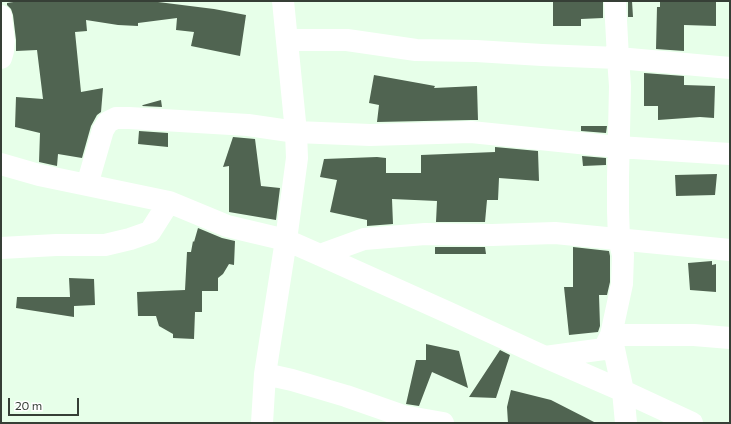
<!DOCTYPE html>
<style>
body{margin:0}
#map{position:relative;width:731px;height:424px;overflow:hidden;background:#e7ffe9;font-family:Commissioner,sans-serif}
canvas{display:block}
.frame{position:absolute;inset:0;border:2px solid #363f36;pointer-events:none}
.scale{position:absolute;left:8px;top:398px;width:71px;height:18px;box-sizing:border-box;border:2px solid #363f36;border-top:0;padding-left:5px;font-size:12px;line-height:14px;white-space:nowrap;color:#363f36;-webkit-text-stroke:3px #fff;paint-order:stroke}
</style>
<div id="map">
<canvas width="731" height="424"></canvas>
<div class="frame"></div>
<div class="scale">20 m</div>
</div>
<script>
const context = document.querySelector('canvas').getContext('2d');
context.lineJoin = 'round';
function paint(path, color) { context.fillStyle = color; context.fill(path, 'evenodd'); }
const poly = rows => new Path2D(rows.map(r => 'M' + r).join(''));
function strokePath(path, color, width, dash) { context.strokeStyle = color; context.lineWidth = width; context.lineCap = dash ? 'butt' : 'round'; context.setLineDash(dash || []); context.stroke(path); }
paint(poly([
 [20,1,150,1,214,9,246,15,240,56,191,46,194,32,176,30,177,18,138,23,138,26,118,25,86,20,87,31,75,32,81,92,103,88,101,112,97,115,91,126,82,158,58,154,57,166,39,162,40,133,15,127,16,97,43,99,37,50,16,51,16,40,13,15,11,9,7,5,7,3],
 [553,1,603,1,603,18,581,19,581,26,553,26],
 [628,1,632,1,633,17,628,17],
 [660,1,685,1,685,2,716,2,716,26,684,25,684,51,656,49,657,7,660,7],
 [644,73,684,76,684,85,715,86,714,118,700,117,658,120,658,106,644,106],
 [374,75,435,86,434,88,477,86,478,120,471,120,377,122,379,105,369,103],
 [161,100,162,107,142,106,143,105],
 [581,126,607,126,606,133,581,131],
 [139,131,168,133,168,147,138,144],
 [233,137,255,139,261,186,280,188,276,220,229,212,229,166,223,167],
 [495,147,538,151,539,181,499,178,498,200,487,200,485,222,436,222,437,201,392,199,393,224,367,226,367,220,330,212,337,180,320,177,324,159,377,157,386,158,386,173,421,173,421,155,495,152],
 [582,156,606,158,606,165,583,166],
 [717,174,715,195,676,196,675,175],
 [198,228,222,238,235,241,234,265,229,264,223,274,218,278,218,291,202,291,202,312,195,312,194,339,173,338,173,334,159,326,156,316,138,316,137,292,185,290,187,252,191,252,193,241,194,242],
 [435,247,485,247,486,254,435,254],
 [573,247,609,251,610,256,610,282,607,295,599,295,600,326,598,332,569,335,564,287,573,287],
 [712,261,712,265,716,264,716,292,690,290,688,263],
 [69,278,94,279,95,305,74,306,74,317,16,308,17,297,70,297],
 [426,344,459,351,468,388,432,372,419,406,406,404,416,360,426,360],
 [500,350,510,355,496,398,469,397],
 [511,390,551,400,596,423,508,423,507,407]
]), '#506451');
strokePath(poly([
 [615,1,618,58,620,86,618,178,618,211,619,239,623,255,622,284,611,335,623,391,626,423],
 [1,16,4,41,3,51,1,58],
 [287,40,347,40,416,50,476,51,542,55,618,58,730,68],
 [1,164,39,175,169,202,227,226,286,240,320,255,447,312,545,357,623,391,692,423],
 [87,185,103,130,108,122,116,118,129,118,248,125,296,132,370,135,471,132,618,147,730,154],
 [1,248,56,245,105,245,130,239,150,232,169,202],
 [320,255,364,239,425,234,492,235,555,233,730,250],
 [545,357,604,349,611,335,694,335,730,338],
 [265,374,292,380,346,396,403,416,443,423],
 [262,423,265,374,286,240,297,158,296,132,283,1]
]), '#fff', 22);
</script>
